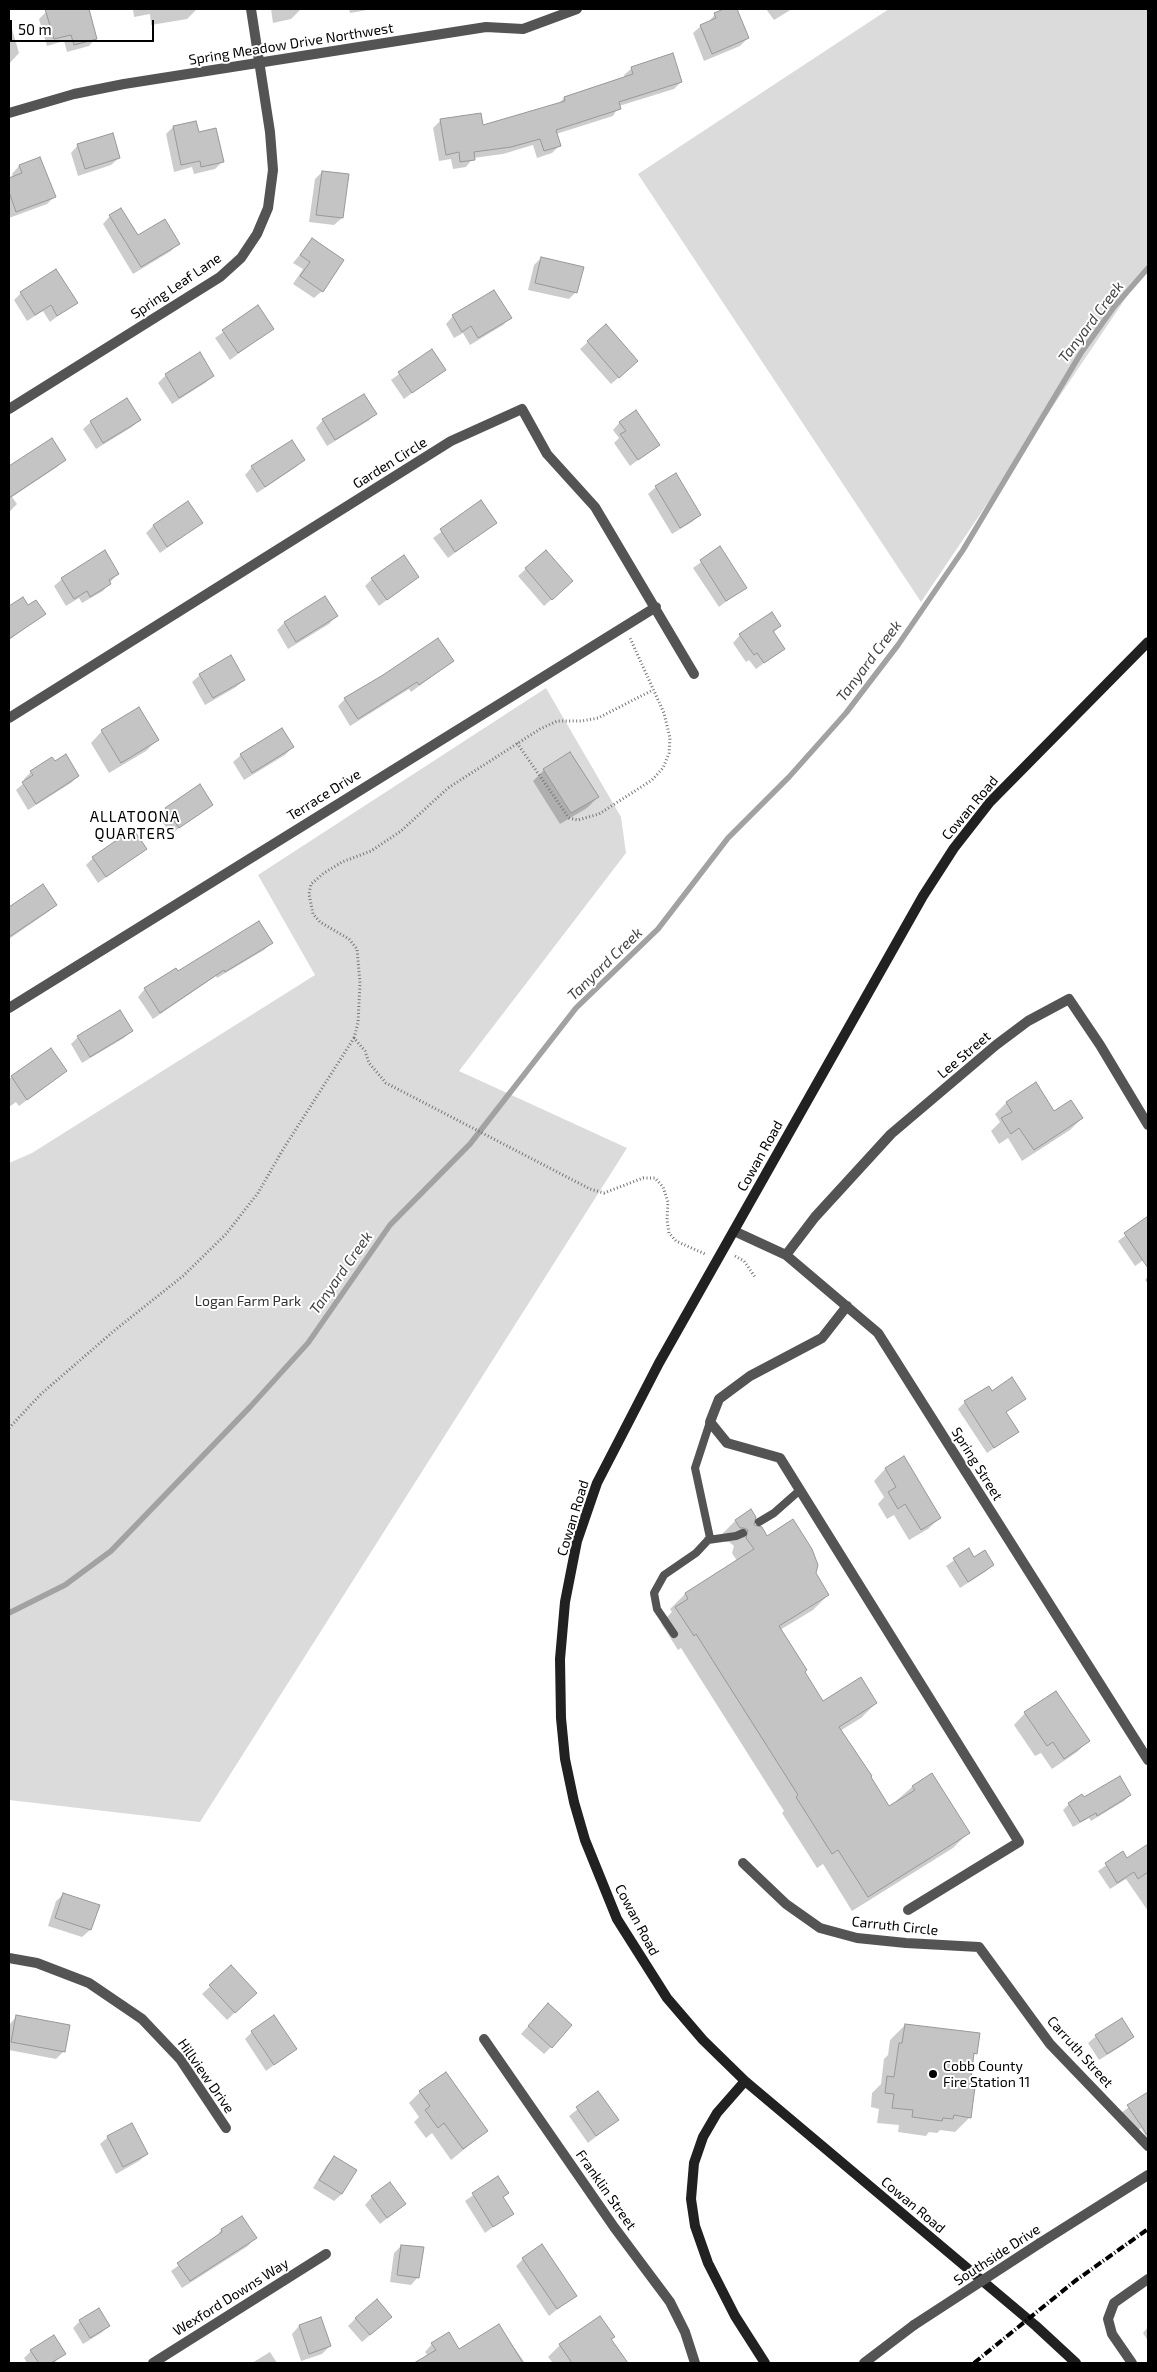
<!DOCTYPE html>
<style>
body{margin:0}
#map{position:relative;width:1157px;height:2372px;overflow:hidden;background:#fff;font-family:"Exo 2",sans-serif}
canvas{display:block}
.frame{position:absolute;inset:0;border:10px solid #000;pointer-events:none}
.scale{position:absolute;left:10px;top:20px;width:144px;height:22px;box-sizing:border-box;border:2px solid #000;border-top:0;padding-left:6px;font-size:15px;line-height:18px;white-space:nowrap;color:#000;-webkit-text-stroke:4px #fff;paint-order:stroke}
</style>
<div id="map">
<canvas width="1157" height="2372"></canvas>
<div class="frame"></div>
<div class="scale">50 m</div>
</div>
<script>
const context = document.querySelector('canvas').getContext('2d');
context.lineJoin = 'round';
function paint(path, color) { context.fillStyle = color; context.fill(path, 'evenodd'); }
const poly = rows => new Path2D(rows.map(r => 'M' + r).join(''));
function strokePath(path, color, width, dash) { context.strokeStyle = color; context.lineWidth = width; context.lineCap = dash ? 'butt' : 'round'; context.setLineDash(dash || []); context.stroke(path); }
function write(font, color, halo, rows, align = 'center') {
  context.font = font + ' "Exo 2",sans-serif'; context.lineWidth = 4; context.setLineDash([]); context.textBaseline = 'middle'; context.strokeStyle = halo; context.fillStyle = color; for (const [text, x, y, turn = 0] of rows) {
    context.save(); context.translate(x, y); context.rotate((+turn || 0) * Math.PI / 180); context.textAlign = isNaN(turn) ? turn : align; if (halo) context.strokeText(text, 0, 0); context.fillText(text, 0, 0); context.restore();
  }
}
paint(poly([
 [889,9,1148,9,1148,265,921,602,638,174],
 [546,688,621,817,626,853,459,1071,627,1148,200,1822,9,1800,9,1163,32,1153,315,975,258,875]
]), '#dbdbdb');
paint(poly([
 [57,9,88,9,96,38,89,46,67,52,64,41,47,46,39,19,46,12],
 [133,9,197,9,187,19,151,25,150,14,134,17],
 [271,9,301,9,291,19,273,23],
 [349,9,373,9,350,13],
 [727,9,735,9,748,38,740,46,704,61,693,33,701,26,708,23,715,14],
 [766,9,792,9,774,20],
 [12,29,19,53,9,64,9,30],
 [632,68,681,82,674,89,619,106,613,116,556,134,559,146,552,153,537,158,533,145,503,154,473,158,466,167,453,169,451,159,439,161,433,128,441,120,482,127,557,105,564,98,625,78,624,75],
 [195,122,198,133,222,162,215,169,194,174,192,167,174,172,166,134,173,127],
 [78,145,119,158,111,165,78,176,71,153],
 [39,159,54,197,47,204,9,218,9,179,13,178,12,174,19,166],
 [322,172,342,218,334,225,309,222,315,179],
 [110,216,138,237,178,243,171,251,133,274,103,224],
 [312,240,322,291,314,298,293,284,303,269,293,263],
 [541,258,576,292,569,299,528,290,534,265],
 [21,293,76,302,50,322,43,311,27,321,14,300],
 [258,307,273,328,230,360,215,338],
 [453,316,510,318,503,325,470,345,463,333,454,338,446,324],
 [606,326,630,368,611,384,580,349],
 [431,351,444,369,404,399,391,380],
 [199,354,213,376,205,383,172,404,158,383,166,375],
 [127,400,139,420,132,427,96,449,83,429,91,422],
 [375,414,368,421,327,446,316,428,323,420],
 [620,422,658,445,630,466,614,443,619,438,613,430],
 [51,440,65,459,57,467,12,497,17,504,9,512,9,467],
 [304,459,296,467,257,493,245,475,252,467],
 [676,475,700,515,692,522,672,534,648,494,656,487],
 [481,502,496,522,448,558,433,538],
 [201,523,160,553,146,533,153,526],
 [720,548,745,587,719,607,693,568],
 [546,551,564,588,544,606,518,576],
 [118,573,103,591,82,603,79,598,66,606,54,586,62,579],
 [417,577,379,606,365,586,372,579],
 [22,598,28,607,44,614,9,640,9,607],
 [325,598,336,616,329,624,288,649,277,630,284,623],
 [780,626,773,633,783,649,756,669,749,660,746,662,733,643,740,635],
 [453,661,411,692,409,689,350,726,338,706,345,699],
 [200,675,244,680,236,687,205,705,192,682],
 [102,731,157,740,146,751,109,773,91,743],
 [293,747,285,755,244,780,233,762,241,755],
 [55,763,78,776,71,783,28,810,16,790,25,782,24,779,31,772],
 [544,770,598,797,587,808,560,824,533,781],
 [212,804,171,834,158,816,166,809],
 [145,849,98,883,86,865,93,858],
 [43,886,56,905,48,912,9,939,9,909],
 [271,943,264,950,217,978,216,976,153,1019,138,997,145,989,178,973],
 [131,1031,124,1038,82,1063,71,1044,78,1037],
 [51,1050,66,1071,19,1106,16,1102,9,1107,9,1079],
 [1006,1103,1054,1112,1082,1118,1070,1130,1022,1161,1008,1138,999,1144,991,1131,1000,1122,995,1114],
 [1147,1219,1148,1257,1135,1266,1118,1241],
 [1148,1276,1148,1284,1145,1280],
 [992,1392,1024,1398,1005,1413,1017,1432,987,1453,958,1409,965,1402],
 [904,1458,940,1518,928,1529,909,1540,894,1515,887,1519,878,1504,884,1497,874,1481,885,1469],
 [735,1521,753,1526,815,1574,828,1595,813,1610,780,1630,823,1703,876,1703,861,1718,840,1731,888,1808,912,1787,931,1775,968,1833,953,1848,852,1911,823,1864,817,1868,782,1813,784,1811,681,1648,678,1650,661,1623,672,1612,670,1609,685,1594,737,1561,732,1553,734,1546,729,1542,725,1542,721,1535],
 [968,1550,974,1559,993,1565,985,1572,960,1588,946,1566],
 [1025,1713,1088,1741,1077,1752,1052,1769,1041,1753,1035,1756,1014,1725],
 [1130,1795,1124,1801,1091,1821,1089,1818,1073,1827,1063,1810,1069,1804],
 [1148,1846,1148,1911,1126,1879,1110,1889,1098,1871,1123,1853,1127,1859],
 [64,1894,98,1906,90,1930,82,1937,48,1926,56,1901],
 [231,1967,248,2000,227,2020,202,1994],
 [541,2012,551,2047,544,2054,521,2034],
 [16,2017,63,2052,56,2059,9,2050,9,2025],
 [905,2025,976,2053,972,2057,968,2088,970,2117,955,2132,940,2130,937,2133,929,2132,926,2136,898,2132,899,2125,877,2123,879,2109,871,2107,872,2093,881,2084,884,2059,888,2055,890,2040],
 [252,2032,295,2049,266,2071,245,2039],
 [1096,2036,1132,2037,1125,2044,1099,2060,1088,2043],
 [420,2092,487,2131,451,2160,432,2133,426,2138,414,2122,419,2117,409,2103],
 [598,2093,617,2120,588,2143,569,2116],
 [1148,2093,1148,2136,1146,2137,1141,2128,1134,2133,1121,2113],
 [108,2137,147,2154,139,2161,116,2174,100,2144],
 [334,2158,342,2194,334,2201,313,2188,327,2165],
 [497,2178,507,2193,502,2198,512,2213,485,2233,465,2201],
 [372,2197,405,2204,380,2224,365,2205],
 [221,2230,255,2238,248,2246,182,2288,171,2271,215,2239],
 [401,2246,418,2277,411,2285,390,2282,394,2253],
 [523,2259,575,2295,549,2316,516,2266],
 [356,2318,383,2324,362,2342,348,2326],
 [600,2318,610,2340,624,2360,621,2363,553,2363,548,2357,560,2345],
 [320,2319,330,2346,322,2354,301,2361,292,2334,299,2326],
 [80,2321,109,2326,101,2333,83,2344,73,2328],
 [499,2326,525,2363,416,2363,428,2356,425,2352,432,2344,459,2350],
 [1148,2327,1148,2341,1143,2333],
 [31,2351,62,2355,54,2363,27,2363,24,2358],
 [270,2352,277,2363,252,2363]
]), '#0003');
strokePath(poly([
 [9,1613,65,1585,111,1551,250,1407,308,1343,390,1225,470,1144,576,1008,658,929,728,838,789,777,846,713,898,645,963,550,1081,353,1114,307,1148,268]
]), '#a2a2a2', 5.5);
const building = poly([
 [45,9,89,9,97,39,74,45,71,35,54,39,45,9],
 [724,9,737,9,749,38,712,54,700,25,716,18,714,13,724,9],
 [673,53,682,82,619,102,621,109,556,130,561,146,544,151,540,139,511,147,474,152,475,160,460,162,459,152,446,155,440,119,481,113,483,125,565,101,564,97,633,74,631,67,673,53],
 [196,121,199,132,216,128,224,162,201,167,200,161,181,165,173,126,196,121],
 [113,133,120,158,85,169,77,144,113,133],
 [40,157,56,197,16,212,9,192,9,178,22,173,19,165,40,157],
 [322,171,349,174,343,218,316,215,322,171],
 [121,208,138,235,165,219,180,244,141,267,109,215,121,208],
 [312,238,344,260,323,292,300,276,310,262,300,255,312,238],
 [541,257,584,267,577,293,535,283,541,257],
 [56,269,78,303,57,316,51,305,35,315,20,292,56,269],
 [494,290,512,318,478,338,471,326,462,332,452,315,494,290],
 [258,305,274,329,238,353,222,330,258,305],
 [606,324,638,361,619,378,587,341,606,324],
 [432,349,446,370,412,393,398,372,432,349],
 [200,352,214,376,179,398,165,374,200,352],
 [364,394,377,414,335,440,322,419,364,394],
 [127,398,141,420,103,443,90,421,127,398],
 [636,410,660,445,638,460,620,434,626,431,619,422,636,410],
 [52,438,66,460,9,498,9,466,52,438],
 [292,440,305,460,265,487,251,466,292,440],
 [676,473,701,515,680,528,655,486,676,473],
 [481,500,497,523,455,552,440,529,481,500],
 [188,501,203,523,167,547,153,525,188,501],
 [720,546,747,588,726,601,700,560,720,546],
 [105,550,119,574,109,580,111,584,90,597,87,591,74,599,61,578,105,550],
 [546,550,573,581,552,600,525,568,546,550],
 [404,555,419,577,387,600,371,578,404,555],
 [325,596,338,616,296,642,284,622,325,596],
 [23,597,28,605,36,600,46,614,9,639,9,606,23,597],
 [772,612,781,626,773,631,785,649,764,663,757,653,754,655,739,634,772,612],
 [438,638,454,661,419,685,417,682,358,719,344,698,383,675,438,638],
 [231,655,245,680,213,698,199,674,231,655],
 [139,707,159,740,121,763,101,730,139,707],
 [282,728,294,747,252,773,240,754,282,728],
 [570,752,599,797,571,813,543,769,570,752],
 [66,754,79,776,36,804,22,782,33,775,30,771,52,757,55,761,66,754],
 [200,784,213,805,179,828,165,808,200,784],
 [133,829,147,849,106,877,92,857,133,829],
 [43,884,57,905,9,937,9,907,43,884],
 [259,921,273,943,225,972,224,970,160,1013,144,988,176,968,178,971,259,921],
 [120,1010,133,1031,90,1057,77,1036,120,1010],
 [51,1048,67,1071,27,1100,11,1076,51,1048],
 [1036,1082,1054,1111,1071,1100,1083,1118,1034,1150,1019,1128,1011,1134,1001,1118,1012,1112,1006,1102,1036,1082],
 [1148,1216,1148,1268,1124,1233,1148,1216],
 [1012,1377,1026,1399,1006,1412,1019,1432,994,1448,964,1401,989,1386,992,1391,1012,1377],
 [904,1456,941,1518,921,1530,905,1504,898,1509,888,1492,896,1487,885,1468,904,1456],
 [751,1509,756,1517,754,1525,762,1527,767,1536,793,1519,812,1549,818,1565,816,1573,829,1595,779,1626,807,1670,805,1672,823,1701,861,1677,877,1703,839,1727,872,1776,871,1777,889,1806,915,1790,912,1786,932,1773,970,1833,868,1897,838,1850,832,1854,796,1797,798,1795,696,1634,694,1636,675,1607,688,1599,685,1593,754,1549,746,1538,748,1530,744,1528,740,1528,735,1520,751,1509],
 [969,1548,974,1557,985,1550,994,1565,968,1582,953,1558,969,1548],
 [1056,1691,1090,1741,1064,1759,1053,1742,1047,1746,1024,1712,1056,1691],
 [1120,1776,1131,1795,1097,1816,1096,1813,1080,1822,1068,1803,1082,1794,1084,1797,1120,1776],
 [1148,1844,1148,1872,1138,1879,1134,1872,1117,1883,1105,1863,1123,1851,1127,1858,1148,1844],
 [63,1893,100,1905,91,1930,55,1918,63,1893],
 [231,1965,257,1993,235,2013,209,1985,231,1965],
 [548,2003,572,2025,552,2048,528,2026,548,2003],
 [16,2015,70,2025,65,2052,11,2042,16,2015],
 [274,2015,297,2049,274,2065,251,2031,274,2015],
 [1122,2018,1134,2037,1107,2054,1095,2035,1122,2018],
 [905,2024,980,2033,977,2054,974,2053,970,2087,975,2087,971,2118,954,2115,953,2119,943,2118,942,2121,912,2117,913,2110,892,2108,894,2094,885,2093,887,2076,894,2077,899,2043,902,2043,905,2024],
 [446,2072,488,2131,463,2149,444,2123,438,2128,425,2110,430,2106,419,2091,446,2072],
 [598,2091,619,2120,596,2136,576,2107,598,2091],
 [1148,2092,1148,2136,1127,2105,1148,2092],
 [132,2123,148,2154,123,2167,107,2136,132,2123],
 [334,2156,357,2170,342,2194,319,2180,334,2156],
 [498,2176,509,2193,503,2197,514,2214,493,2227,472,2193,498,2176],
 [390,2182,406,2204,387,2218,371,2196,390,2182],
 [242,2216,257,2238,190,2281,177,2263,222,2232,221,2229,242,2216],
 [542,2244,577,2296,557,2309,522,2258,542,2244],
 [401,2245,424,2247,419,2278,397,2275,401,2245],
 [377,2299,392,2317,370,2335,355,2318,377,2299],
 [99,2308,110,2326,90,2338,79,2320,99,2308],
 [600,2316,615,2337,611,2339,628,2363,572,2363,559,2344,600,2316],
 [321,2317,331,2346,309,2354,299,2325,321,2317],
 [499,2324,523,2363,414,2363,436,2350,431,2343,449,2332,459,2349,499,2324],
 [54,2335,66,2354,51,2363,39,2363,30,2350,54,2335]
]);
paint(building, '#c4c4c4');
strokePath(building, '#989898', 1);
strokePath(poly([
 [517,743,569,818,578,820,599,814,652,780,663,768,669,753,670,738,664,713,630,638],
 [354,1038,358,1023,360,983,357,949,349,939,320,922,313,914,309,894,311,884,324,873,342,862,371,851,401,831,448,788,540,729,557,721,582,721,598,718,653,690],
 [735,1256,744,1261,755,1277],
 [9,1428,41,1394,115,1330,183,1276,226,1234,258,1193,282,1151,354,1038,365,1051,369,1063,386,1083,590,1189,604,1193,643,1178,655,1178,663,1187,668,1202,667,1220,669,1233,676,1241,705,1254]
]), '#767676', 3, [1, 2.5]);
strokePath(poly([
 [759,1522,774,1513,800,1490],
 [708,1540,736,1536,743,1533],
 [674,1634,657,1609,654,1593,664,1575,696,1553,710,1538,695,1468,710,1422]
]), '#545454', 8);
strokePath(poly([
 [9,113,74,94,124,84,486,27,523,29,577,9],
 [9,409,220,277,241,258,257,234,268,208,273,170,270,132,251,9],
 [9,718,451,441,522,409,547,454,595,507,694,674],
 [9,1008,656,607],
 [734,1231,786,1255,878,1333,1148,1760],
 [786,1255,815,1217,891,1134,996,1045,1028,1021,1069,999,1100,1045,1148,1125],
 [847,1306,822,1338,750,1376,719,1399,710,1422,727,1443,780,1458,1019,1842,908,1910],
 [743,1863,786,1904,820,1928,857,1938,906,1943,979,1947,1050,2044,1148,2146],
 [9,1958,37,1963,89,1983,142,2019,180,2059,226,2128],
 [484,2039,614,2227,670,2302,685,2332,695,2363],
 [153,2363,326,2254],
 [1132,2363,1112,2334,1108,2319,1114,2303,1148,2279]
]), '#545454', 10);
strokePath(poly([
 [1040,2243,1148,2175],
 [864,2363,914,2325]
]), '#545454', 10);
strokePath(poly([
 [745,2081,717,2113,703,2137,694,2163,691,2199,695,2226,708,2263,735,2316,765,2363],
 [1076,2363,1036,2326,745,2081,703,2040,667,1998,617,1919,585,1840,574,1802,565,1759,561,1718,560,1659,565,1602,577,1541,597,1483,659,1363,923,896,954,848,990,802,1148,642]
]), '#212121', 10);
strokePath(poly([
 [974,2363,1075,2281,1148,2229]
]), '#000', 4, [8, 2.5, 1, 2.5]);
strokePath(poly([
 [914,2325,1040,2243]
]), '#545454', 10);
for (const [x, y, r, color] of [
 [933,2074,5,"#000"]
]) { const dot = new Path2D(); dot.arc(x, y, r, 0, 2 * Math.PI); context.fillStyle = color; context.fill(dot); strokePath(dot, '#fff', 2); }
write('14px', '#000', '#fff', [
 ["Spring Meadow Drive Northwest",291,44,-9],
 ["Spring Leaf Lane",176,286,-34],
 ["Garden Circle",390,463,-32],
 ["Terrace Drive",324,795,-32],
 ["Cowan Road",970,808,-50],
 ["Lee Street",964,1055,-40],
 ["Cowan Road",760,1156,-61],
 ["Spring Street",977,1464,58],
 ["Cowan Road",573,1518,-73],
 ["Cowan Road",637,1920,62],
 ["Carruth Circle",895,1926,6],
 ["Carruth Street",1080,2052,48],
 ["Hillview Drive",206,2076,55],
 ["Franklin Street",606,2190,55],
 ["Cowan Road",913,2205,40],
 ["Southside Drive",997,2255,-33],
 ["Wexford Downs Way",231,2297,-32]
]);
write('14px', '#323232', '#fff', [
 ["Logan Farm Park",248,1301]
]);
write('14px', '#000', '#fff', [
 ["Cobb County",943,2066],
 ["Fire Station 11",943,2082]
], 'left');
write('italic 15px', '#434343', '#fff', [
 ["Tanyard Creek",1091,322,-53],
 ["Tanyard Creek",869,661,-53],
 ["Tanyard Creek",605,964,-44],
 ["Tanyard Creek",341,1273,-55]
]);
context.letterSpacing = '1px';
write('15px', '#000', '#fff', [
 ["ALLATOONA",135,817],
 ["QUARTERS",135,834]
]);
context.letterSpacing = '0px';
</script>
